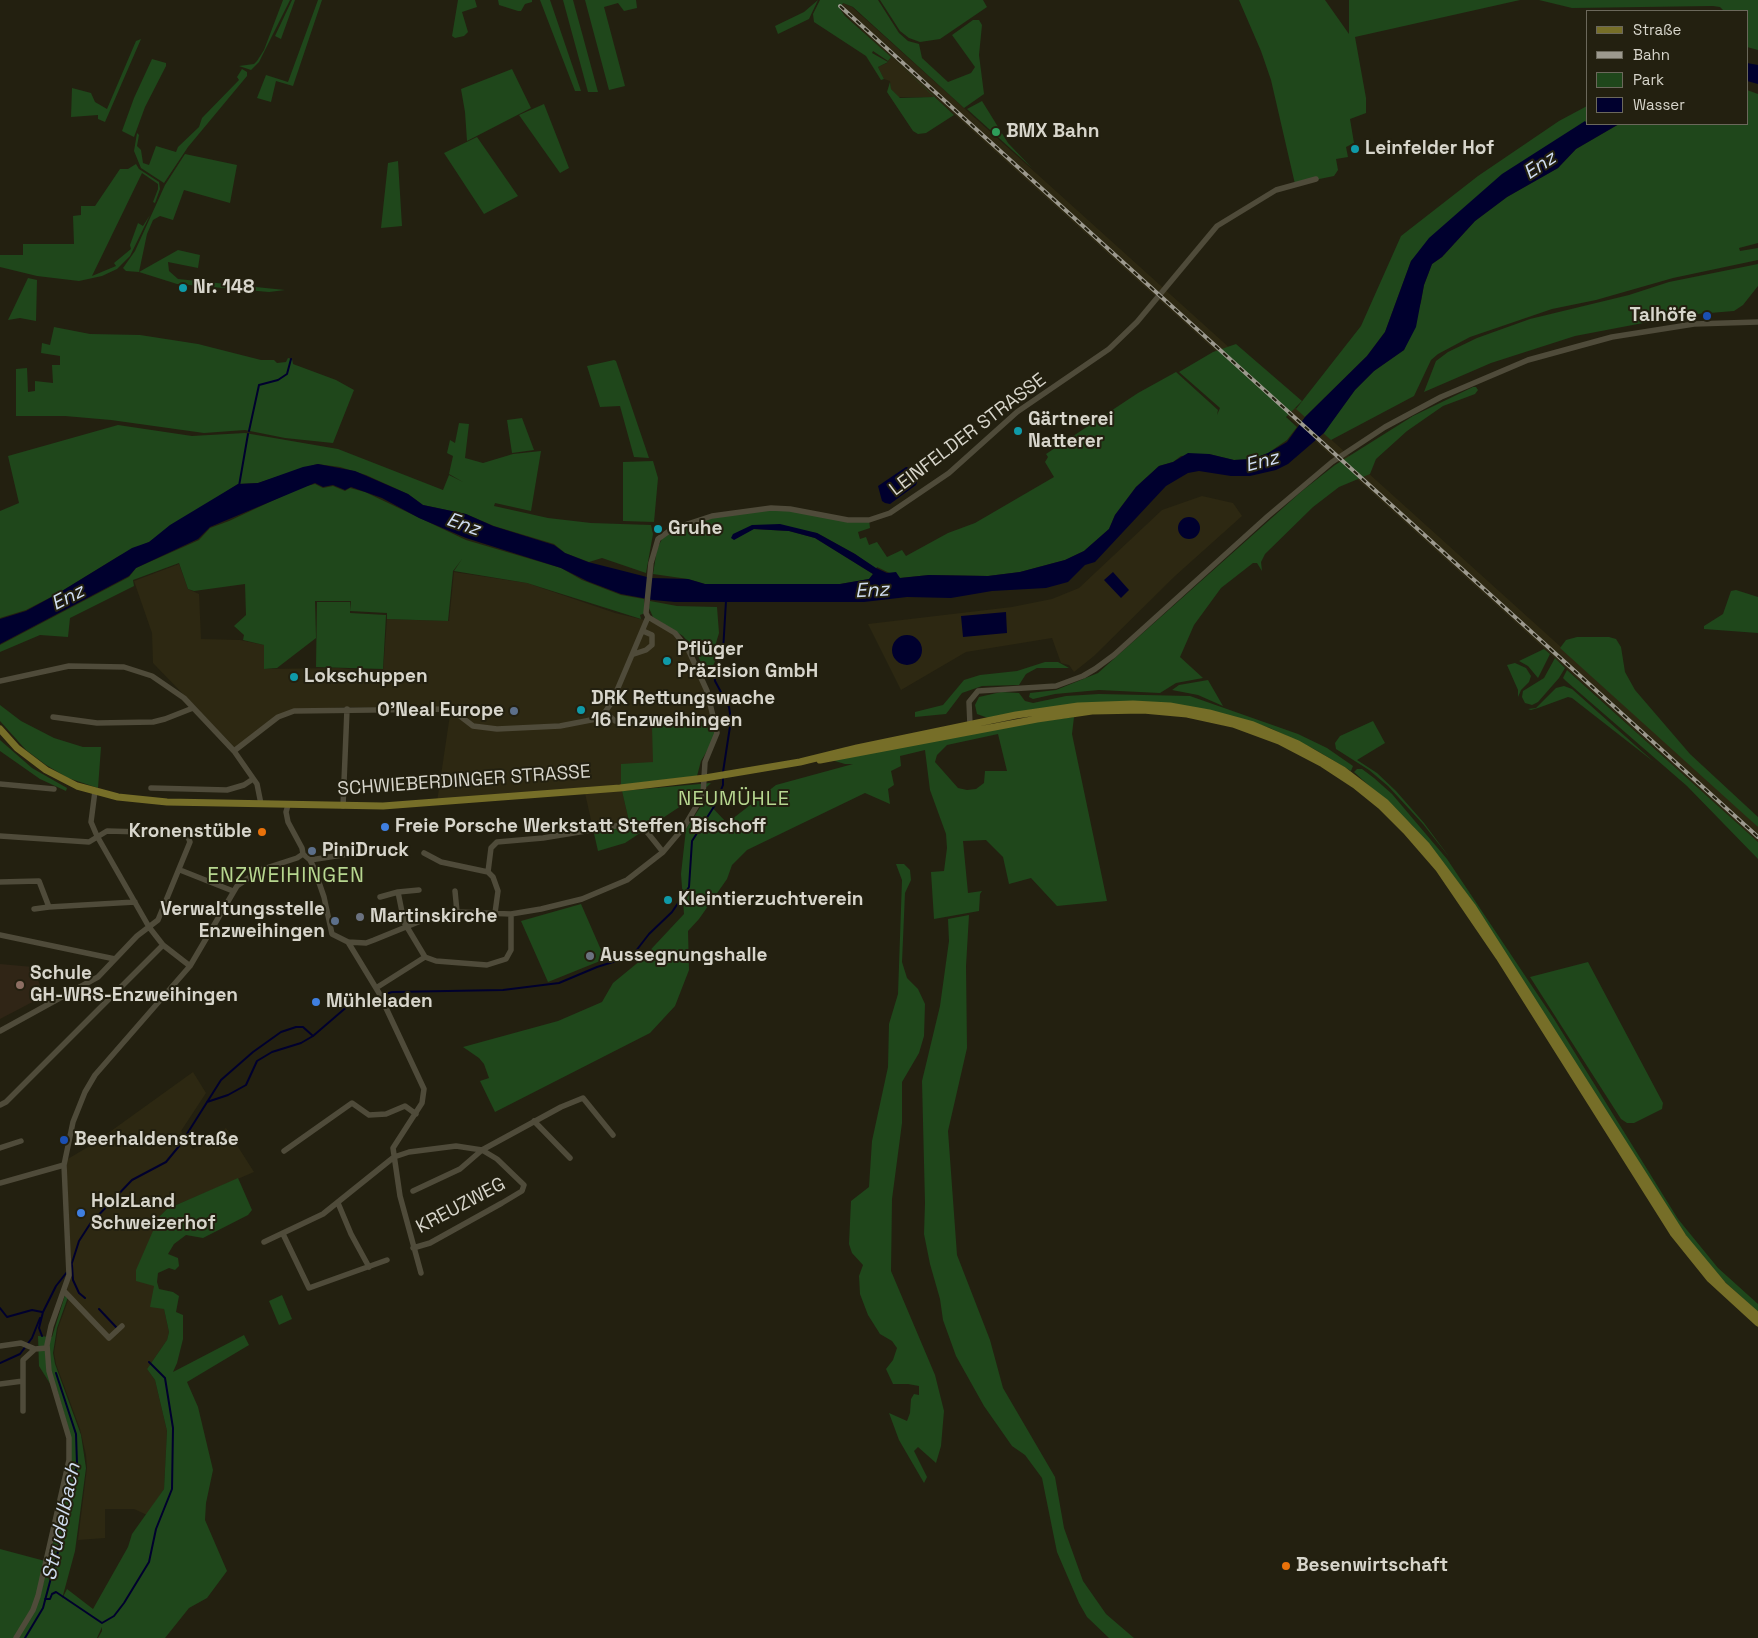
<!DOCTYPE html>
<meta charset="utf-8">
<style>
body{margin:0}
#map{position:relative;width:1758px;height:1638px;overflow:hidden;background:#232010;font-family:"Space Grotesk",sans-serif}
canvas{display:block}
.legend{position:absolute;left:1586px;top:10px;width:162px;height:115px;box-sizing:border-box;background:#232010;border:1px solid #6b685b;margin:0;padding:6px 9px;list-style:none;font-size:15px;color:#d7d5cb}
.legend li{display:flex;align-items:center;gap:10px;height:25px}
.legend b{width:25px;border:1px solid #6b685b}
</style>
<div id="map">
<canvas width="1758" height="1638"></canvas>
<ul class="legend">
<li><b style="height:6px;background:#766e28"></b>Straße</li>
<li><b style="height:6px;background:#9c998e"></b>Bahn</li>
<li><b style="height:14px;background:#1f471b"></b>Park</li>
<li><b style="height:14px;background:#00002e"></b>Wasser</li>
</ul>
</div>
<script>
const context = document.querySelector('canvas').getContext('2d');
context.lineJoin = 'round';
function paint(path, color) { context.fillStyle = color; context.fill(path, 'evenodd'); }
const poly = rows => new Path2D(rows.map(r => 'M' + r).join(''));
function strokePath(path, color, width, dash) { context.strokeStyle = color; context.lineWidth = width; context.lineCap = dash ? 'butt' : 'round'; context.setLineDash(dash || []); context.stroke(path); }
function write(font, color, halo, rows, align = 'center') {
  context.font = font + ' "Space Grotesk",sans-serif'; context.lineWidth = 4; context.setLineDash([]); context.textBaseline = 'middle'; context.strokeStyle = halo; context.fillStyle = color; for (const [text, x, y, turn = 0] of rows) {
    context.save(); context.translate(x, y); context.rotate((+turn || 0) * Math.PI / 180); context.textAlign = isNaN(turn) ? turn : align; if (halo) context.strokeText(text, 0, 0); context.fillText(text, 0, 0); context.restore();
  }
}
paint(poly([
 [843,3,852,7,1737,806,1758,827,1758,842,935,97,898,97,891,89,890,81,884,79,878,67,887,63,891,57,845,15,840,9],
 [1202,496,1233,503,1242,516,1175,576,1094,656,1074,672,1069,665,1061,663,1052,638,966,652,901,690,868,624,1012,607,1052,599,1079,588,1162,510],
 [179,564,188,589,199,594,201,639,240,640,264,645,265,669,338,668,383,672,387,619,449,621,454,572,527,583,615,613,653,622,674,634,693,659,715,721,672,722,653,762,621,785,437,802,451,708,347,707,294,710,285,713,236,749,153,663,152,633,134,581],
 [622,791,628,817,626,823,593,829,585,793],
 [193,1072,206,1093,181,1131,193,1149,226,1128,254,1172,167,1209,159,1217,154,1286,164,1309,169,1332,167,1340,147,1369,155,1380,167,1431,164,1489,147,1515,134,1509,105,1509,105,1538,78,1540,87,1468,86,1455,80,1429,56,1364,54,1353,58,1328,70,1295,67,1291,71,1271,66,1160,93,1144]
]), '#2d2812');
paint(poly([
 [0,964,33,967,44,996,0,1019]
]), '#302516');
paint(poly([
 [283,0,290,0,259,62,251,70,239,66,254,64,257,61,264,50],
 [292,0,295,0,281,39,275,36],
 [318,0,322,0,293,86,276,81,271,102,257,98,266,75,288,82],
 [458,0,475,0,477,7,462,12,468,32,464,36,455,38,452,36],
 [498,0,532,0,532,2,525,4,521,11,518,11,499,5],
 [540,0,550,0,581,91,575,91],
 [563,0,573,0,598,92,588,92],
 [585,0,636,0,637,8,624,11,618,3,604,7,625,86,609,90],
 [818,0,809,19,778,34,775,26,804,12],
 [820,0,878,0,899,33,908,41,919,44,922,58,948,82,971,73,975,67,952,35,973,20,979,20,982,25,979,55,984,94,964,108,853,7,843,3,840,9,845,16,891,57,888,61,873,51,872,53,888,62,878,67,884,79,881,80,866,56,814,22,813,14],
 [880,0,983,0,987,7,940,39,920,42,909,38,900,31],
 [1239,0,1325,0,1349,34,1349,0,1520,0,1355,37,1366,98,1366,113,1350,119,1354,143,1346,147,1348,157,1336,159,1338,170,1334,176,1295,184,1271,80,1261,51],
 [1539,0,1758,0,1758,50,1747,47,1747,11,1724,11,1720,7,1713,6,1572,8],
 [141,39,105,122,98,119,98,115,71,117,72,88,91,93,95,102,107,109,136,41],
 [152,59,166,63,166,66,145,107,134,137,122,131,134,98],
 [895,60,954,115,926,133,918,134,913,131,887,92,890,82,891,89,900,98,934,97],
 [242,69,247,72,247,76,188,147,164,183,141,168,134,151,137,133,139,135,137,146,141,150,143,163,149,165,156,146,176,152,178,147,199,127,202,118,239,80,237,77],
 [512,69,531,108,467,141,465,112,461,89],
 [1747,90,1758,94,1758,243,1739,248,1740,251,1758,248,1758,260,1673,278,1596,300,1552,309,1470,337,1438,354,1431,360,1414,396,1331,440,1323,433,1355,390,1374,371,1404,350,1421,302,1424,285,1432,264,1442,257,1475,221,1507,197,1558,168,1576,149,1619,124,1747,124],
 [982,101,1008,143,1032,168,967,109],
 [544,104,569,168,560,173,519,115],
 [1587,106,1587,121,1551,145,1411,261,1385,332,1367,356,1305,417,1296,409,1361,326,1401,236,1478,176,1559,121],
 [477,137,518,196,484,214,444,153],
 [185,154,237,165,230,203,184,190,173,220,160,216,153,220,147,234,139,272,178,250,200,255,198,268,168,262,169,271,178,279,285,290,269,292,177,284,139,272,126,271,123,268,135,251,165,185],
 [398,161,402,226,381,228,388,163],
 [136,164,139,169,159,182,160,189,155,203,153,202,158,189,158,184,142,173,92,276,116,266,114,263,131,249,130,245,138,223,143,226,150,215,130,256,117,269,102,276,79,281,37,276,0,267,0,255,23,255,23,244,74,244,73,216,81,215,81,206,95,206,120,169,128,169],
 [1758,264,1758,286,1743,305,1734,311,1685,315,1575,336,1491,363,1424,392,1436,361,1448,352,1477,338,1530,319,1629,295,1669,282],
 [28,278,37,280,36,321,20,318,8,320],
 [54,327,90,334,140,335,198,344,261,360,274,360,277,363,286,362,288,358,292,359,293,364,336,380,354,390,333,443,285,438,245,430,204,433,111,420,65,416,16,416,16,369,27,368,28,392,35,391,35,381,53,383,52,365,60,365,60,356,41,353,42,343,50,345],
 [1236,344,1302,401,1286,417,1297,427,1287,440,1268,453,1252,459,1234,460,1209,454,1181,456,1173,462,1159,466,1136,487,1115,515,1109,529,1084,551,1065,560,1020,572,988,576,929,575,900,578,877,567,876,569,855,554,817,533,753,525,734,539,753,529,789,531,815,538,873,574,869,579,840,584,705,584,688,579,653,574,657,549,662,539,675,530,712,516,771,508,838,519,869,520,870,528,858,532,860,539,866,537,869,545,877,542,887,557,902,550,906,556,948,533,975,523,1054,477,1045,462,1048,457,1046,454,1138,393,1176,372,1218,410,1217,415,1220,408,1179,372,1213,352],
 [614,360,616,361,649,458,634,457,620,406,600,407,587,366],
 [1473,387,1476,387,1478,390,1475,394,1443,406,1407,431,1376,459,1370,474,1339,487,1313,507,1265,554,1261,562,1262,571,1257,563,1253,563,1221,588,1194,625,1180,657,1203,678,1176,683,1160,693,1099,690,1055,694,1033,699,1029,697,1030,693,1056,690,1098,673,1302,491,1335,465,1413,416],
 [522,418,534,450,512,453,507,420],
 [459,423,469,424,465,458,483,463,513,454,541,451,531,511,495,503,494,506,548,518,591,523,651,525,653,534,646,573,602,558,589,562,565,553,554,544,494,526,466,514,423,505,408,494,366,475,340,467,317,464,258,483,238,484,149,542,119,556,57,594,26,610,0,618,0,511,19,503,8,456,118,425,192,436,245,433,338,449,443,490,449,475,463,482,449,474,453,456,447,453,450,440,455,443],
 [653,461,658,478,654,522,623,521,623,462],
 [315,484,323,488,333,486,345,491,350,488,365,492,466,540,561,568,582,580,621,595,644,599,645,613,640,615,641,619,527,583,454,571,462,559,453,571,448,621,387,619,387,613,350,611,351,601,315,601,316,638,277,668,264,669,264,645,243,640,244,635,234,626,246,615,245,584,194,591,188,589,179,563,133,580,134,586,70,618,68,637,40,635,0,652,0,645,129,577,136,568,199,540,210,528,229,521,302,487],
 [1736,590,1758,597,1758,633,1704,629,1704,626,1723,614,1731,591],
 [650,601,677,606,717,607,719,633,716,643,716,659,711,670,704,670,696,651,683,636,653,617,649,608],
 [317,602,350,602,350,613,386,615,383,669,316,667],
 [1577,637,1609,637,1616,639,1621,647,1625,672,1635,690,1690,754,1758,817,1758,827,1560,648,1566,640],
 [1544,649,1550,654,1538,678,1528,666,1519,661],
 [1555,658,1565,668,1559,678,1538,702,1532,705,1525,703,1522,697,1523,691,1544,678],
 [1045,662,1058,662,1069,668,1037,668,1026,674,1019,685,982,686,962,693,946,714,915,717,915,712,943,705,964,680,980,675,1017,671],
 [1515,663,1526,668,1531,676,1529,682,1521,690,1518,697,1518,690,1507,665],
 [1567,670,1758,842,1758,859,1687,786,1566,681,1563,678],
 [1208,680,1223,706,1198,695,1172,690,1179,685],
 [1564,686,1572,689,1654,762,1572,698,1568,697,1538,708,1531,710,1528,709,1536,708,1556,688],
 [1001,692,1019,693,1025,701,1033,703,1066,696,1099,694,1190,696,1298,734,1327,748,1353,766,1351,771,1314,749,1270,728,1209,710,1145,702,988,718,977,714,975,705,979,697],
 [0,705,21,721,54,738,83,747,101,747,98,788,68,778,46,765,26,750,0,721],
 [1074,717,1072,734,1107,901,1057,906,1031,878,1009,884,1003,857,986,840,963,841,968,893,982,891,980,894,979,911,934,919,931,872,944,871,947,848,946,834,930,790,925,750,900,756,901,766,891,771,894,785,888,789,890,804,865,793,747,850,732,865,727,879,699,919,688,931,689,970,675,1006,650,1033,495,1112,480,1081,489,1078,484,1064,479,1058,463,1047,558,1021,602,1002,613,983,641,960,684,914,681,874,686,829,701,806,707,802,727,823,776,785,853,764,845,764,828,759,980,729],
 [998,734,1007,771,985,771,984,783,976,789,967,790,958,788,935,762,937,755,947,745],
 [715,721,714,739,701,761,697,776,621,785,621,764,653,762,652,727,672,722],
 [1373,721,1385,743,1357,760,1377,773,1396,791,1424,823,1450,858,1423,824,1388,786,1369,770,1336,749,1335,743,1340,736],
 [0,740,32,768,67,788,66,791,40,779,0,751],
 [1357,769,1362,769,1374,778,1392,794,1447,859,1554,1019,1678,1219,1718,1268,1758,1304,1758,1312,1725,1282,1690,1242,1462,887,1412,825,1354,772],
 [711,783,699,794,625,843,598,851,593,829,626,823,628,817,622,791],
 [896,864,904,864,910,870,911,880,905,893,902,962,907,978,918,989,925,1004,924,1036,919,1053,902,1082,902,1123,892,1199,891,1271,935,1375,944,1411,941,1446,936,1463,918,1447,914,1451,927,1477,924,1483,899,1440,889,1413,907,1421,910,1413,911,1399,914,1394,919,1395,919,1386,908,1384,893,1384,886,1369,893,1360,897,1348,892,1341,880,1334,868,1315,860,1294,859,1276,863,1265,852,1253,849,1244,851,1201,869,1187,872,1141,888,1067,889,1024,898,994,902,880],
 [581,904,605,959,548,982,521,921],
 [969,915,966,966,967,1048,948,1131,957,1255,990,1340,1003,1388,1055,1477,1064,1528,1083,1581,1106,1614,1134,1638,1109,1638,1087,1617,1079,1603,1057,1552,1042,1478,1025,1455,1012,1446,984,1406,956,1356,943,1320,940,1299,930,1264,924,1234,925,1203,922,1081,940,1006,949,941,948,919],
 [1588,962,1663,1103,1662,1109,1634,1123,1627,1123,1621,1119,1530,977],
 [238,1178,252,1210,248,1215,203,1238,186,1235,174,1244,168,1254,178,1258,179,1266,175,1270,169,1268,158,1273,157,1282,159,1289,173,1292,179,1296,176,1312,183,1315,183,1339,177,1363,173,1372,244,1335,249,1345,187,1382,198,1407,213,1470,206,1503,205,1520,227,1571,207,1598,189,1608,165,1638,98,1638,102,1631,102,1627,97,1638,18,1638,40,1597,70,1469,69,1430,57,1389,54,1390,39,1366,38,1336,52,1337,65,1295,68,1297,57,1328,53,1353,55,1364,81,1435,86,1468,75,1551,62,1599,67,1589,93,1609,128,1547,132,1534,164,1489,167,1431,155,1380,147,1369,167,1340,169,1332,164,1309,150,1307,154,1286,136,1281,136,1270,159,1217,167,1209],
 [282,1295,292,1319,279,1325,269,1301],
 [0,1549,45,1561,34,1604,14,1638,0,1638]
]), '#1f471b');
paint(poly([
 [1747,63,1758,65,1758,84,1747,81],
 [1585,121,1587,124,1619,124,1576,149,1558,168,1507,197,1475,221,1442,257,1432,264,1424,285,1416,327,1404,350,1374,371,1355,390,1324,433,1288,464,1276,470,1250,476,1231,476,1199,471,1188,473,1166,486,1095,562,1085,565,1068,582,1046,588,992,591,951,598,907,597,864,602,675,602,653,600,621,594,587,581,561,568,466,538,419,518,382,498,351,487,345,490,333,485,323,487,315,483,210,527,198,539,136,568,129,576,0,644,0,619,26,611,57,594,132,548,149,542,170,525,238,484,258,483,303,467,318,464,355,471,408,494,423,505,466,514,493,526,554,545,565,553,588,562,651,578,688,579,705,584,840,584,869,579,873,574,815,538,789,531,754,529,734,540,731,538,733,534,752,525,780,524,817,533,855,554,876,568,887,573,896,572,900,578,929,575,988,576,1020,572,1065,560,1084,551,1109,529,1115,515,1136,487,1159,466,1173,462,1188,453,1209,454,1234,460,1252,459,1268,453,1287,442,1305,417,1367,356,1385,332,1411,261,1429,238,1502,174],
 [906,467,912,468,916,473,918,480,916,485,890,504,885,503,882,501,878,486],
 '1178 528a11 11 0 1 1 22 0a11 11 0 1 1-22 0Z',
 [1113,572,1129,590,1121,598,1104,580],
 [1006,612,1007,633,963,637,961,616],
 '892 650a15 15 0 1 1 30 0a15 15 0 1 1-30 0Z'
]), '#00002e');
strokePath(poly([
 [249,431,259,385,278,380,287,374,291,359],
 [239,486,248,434],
 [723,772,731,720,729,707,715,681,714,671,723,651,726,601],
 [207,1102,228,1095,246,1085,257,1061,272,1052,301,1043,313,1036,349,1005,392,992,503,990,559,983,597,967,632,956,649,934,672,912,689,887,692,841,715,805,723,785,723,777],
 [72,1265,73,1280,79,1293,85,1298],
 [71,1266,79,1241,90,1224,132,1180,166,1162,180,1145,221,1080,253,1052,281,1032,296,1027,303,1027,313,1036],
 [0,1308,7,1317,32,1310,42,1312],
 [99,1309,116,1327],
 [42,1336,39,1328,43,1312,56,1286,67,1272],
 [0,1363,20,1354,32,1338,40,1318],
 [45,1599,50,1599,52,1594,56,1592,102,1623,114,1616,124,1603,149,1562,156,1529,172,1489,173,1428,165,1378,149,1362],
 [25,1638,43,1608,70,1506,77,1464,76,1434,56,1373]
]), '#00002e', 2);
strokePath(poly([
 [634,654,646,650,652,645,652,635,643,631],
 [0,681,69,666,124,667,152,676,184,698,234,751,257,784,261,804],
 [605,712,615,721,665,721,668,718],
 [53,717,97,723,153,722,165,719,193,708],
 [970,725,969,702,978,691,1056,686,1083,676,1095,669,1114,655,1268,516,1332,462,1385,427,1441,397,1528,360,1612,337,1694,324,1758,322],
 [234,751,278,717,294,711,451,709,473,726,497,729,560,726,596,719,605,712,612,702,648,617],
 [0,784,54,789],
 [151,788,227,790,244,785,253,779],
 [95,791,91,822,97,836,149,927,163,945,190,966],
 [288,805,286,812,288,822,302,848,303,854,310,860,314,868,324,897,332,934,348,942,366,943,374,940,428,918,457,912,511,914,541,909,582,899,627,880,663,852,684,827,703,795,705,762,717,733,707,691,688,649,675,633,648,617,646,613,651,563,658,539,672,529,712,516,771,508,790,509,848,520,869,520,890,513,949,473,1017,412,1109,349,1137,322,1217,226,1276,190,1316,179],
 [343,806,347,709],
 [0,836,89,842,107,831,179,833,188,837,190,842,158,920,137,936,98,977,0,1031],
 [424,853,441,862,488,872],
 [310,860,349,854],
 [180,870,233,891],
 [0,882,39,881,49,907,135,902],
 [419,890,398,892,404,922,425,957,436,961,487,965,506,959,511,950,511,914],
 [455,891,457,912],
 [380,897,398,892],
 [34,909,49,907],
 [495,913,498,891,493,877,488,872,491,848,497,842,543,838,628,824,647,832,663,852],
 [0,935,115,959],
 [348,942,379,993,424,1089,422,1103,393,1148,400,1196,421,1273],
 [376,988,425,957],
 [0,1105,6,1102,163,945],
 [534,1121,570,1158],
 [0,1148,21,1141],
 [284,1151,352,1103,369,1115,386,1114,405,1106,416,1114],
 [0,1183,64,1165],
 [413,1191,460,1169,482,1150,561,1107,583,1098,613,1135],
 [338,1203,351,1234,369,1267],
 [283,1234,309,1288,387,1260],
 [264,1242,323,1214,394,1157,409,1152,456,1146,482,1150,497,1159,524,1185,522,1191,502,1203,430,1243,413,1248],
 [64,1291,109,1338,122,1326],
 [0,1346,21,1343,35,1349],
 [0,1384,23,1381],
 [23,1411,23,1360,35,1349,47,1348],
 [16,1638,33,1610,38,1596,69,1460,69,1438,49,1371,47,1345,51,1326,69,1275,64,1165,73,1122,85,1092,95,1075,190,966,237,886,260,870,297,858,303,854]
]), '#4f4b3a', 5.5);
strokePath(poly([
 [0,729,17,748,46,770,77,786,118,797,167,802,383,806,620,788,705,778,800,762,857,748,1016,715,1078,706,1133,704,1170,706,1209,713,1253,725,1298,744,1343,770,1385,802,1427,846,1472,906,1683,1237,1723,1285,1758,1316],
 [820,760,1037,719,1092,711,1143,710,1187,714,1233,724,1279,741,1323,764,1355,785,1381,806,1406,831,1439,869,1499,957,1673,1233,1710,1279,1758,1323]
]), '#766e28', 7);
const rail = poly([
 [840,6,1758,837]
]);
strokePath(rail, '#9c998e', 4);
strokePath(rail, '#232010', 2, [5.5]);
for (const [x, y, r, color] of [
 [996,132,5,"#2e9e5b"],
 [1355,149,5,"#0f9aa8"],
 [183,288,5,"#0f9aa8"],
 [1707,316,5,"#1a4fb4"],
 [1018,431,5,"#0f9aa8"],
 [658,529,5,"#0f9aa8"],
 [667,661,5,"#0f9aa8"],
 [294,677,5,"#0f9aa8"],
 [581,710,5,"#0f9aa8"],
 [514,711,5,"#5c6f8a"],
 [385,827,5,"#3f7fe0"],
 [262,832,5,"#e8710a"],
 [312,851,5,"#5c6f8a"],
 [668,900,5,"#0f9aa8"],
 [360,917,5,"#6b7280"],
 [335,921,5,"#5c6f8a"],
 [590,956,5,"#6b7280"],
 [20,985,5,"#8d6e63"],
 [316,1002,5,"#3f7fe0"],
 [64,1140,5,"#1a4fb4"],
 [81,1213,5,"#3f7fe0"],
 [1286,1566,5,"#e8710a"]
]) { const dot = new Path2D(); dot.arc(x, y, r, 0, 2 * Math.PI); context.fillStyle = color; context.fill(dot); strokePath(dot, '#232010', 2); }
write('bold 19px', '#d7d5cb', '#232010', [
 ["BMX Bahn",1006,132],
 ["Leinfelder Hof",1365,149],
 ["Nr. 148",193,288],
 ["Talhöfe",1697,316,"right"],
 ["Gärtnerei",1028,420],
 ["Natterer",1028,442],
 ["Gruhe",668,529],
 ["Pflüger",677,650],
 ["Präzision GmbH",677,672],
 ["Lokschuppen",304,677],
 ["DRK Rettungswache",591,699],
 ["16 Enzweihingen",591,721],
 ["O'Neal Europe",504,711,"right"],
 ["Freie Porsche Werkstatt Steffen Bischoff",395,827],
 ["Kronenstüble",252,832,"right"],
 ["PiniDruck",322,851],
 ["Kleintierzuchtverein",678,900],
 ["Verwaltungsstelle",325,910,"right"],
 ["Enzweihingen",325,932,"right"],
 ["Martinskirche",370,917],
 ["Aussegnungshalle",600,956],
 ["Schule",30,974],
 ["GH-WRS-Enzweihingen",30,996],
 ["Mühleladen",326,1002],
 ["Beerhaldenstraße",74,1140],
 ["HolzLand",91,1202],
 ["Schweizerhof",91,1224],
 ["Besenwirtschaft",1296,1566]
], 'left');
write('19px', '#d7d5cb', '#232010', [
 ["LEINFELDER STRASSE",968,435,-37],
 ["SCHWIEBERDINGER STRASSE",464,781,-4],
 ["KREUZWEG",461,1206,-28]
]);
write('italic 20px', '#d0ddf1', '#232010', [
 ["Enz",1540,166,-34],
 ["Enz",1262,462,-15],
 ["Enz",463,525,19],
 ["Enz",872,591,-3],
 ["Enz",68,598,-27],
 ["Strudelbach",62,1522,-78]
]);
context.letterSpacing = '1px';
write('20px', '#b7d790', '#232010', [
 ["NEUMÜHLE",734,800]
]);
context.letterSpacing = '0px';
context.letterSpacing = '1px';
write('21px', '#b7d790', '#232010', [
 ["ENZWEIHINGEN",286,876]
]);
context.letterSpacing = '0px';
</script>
